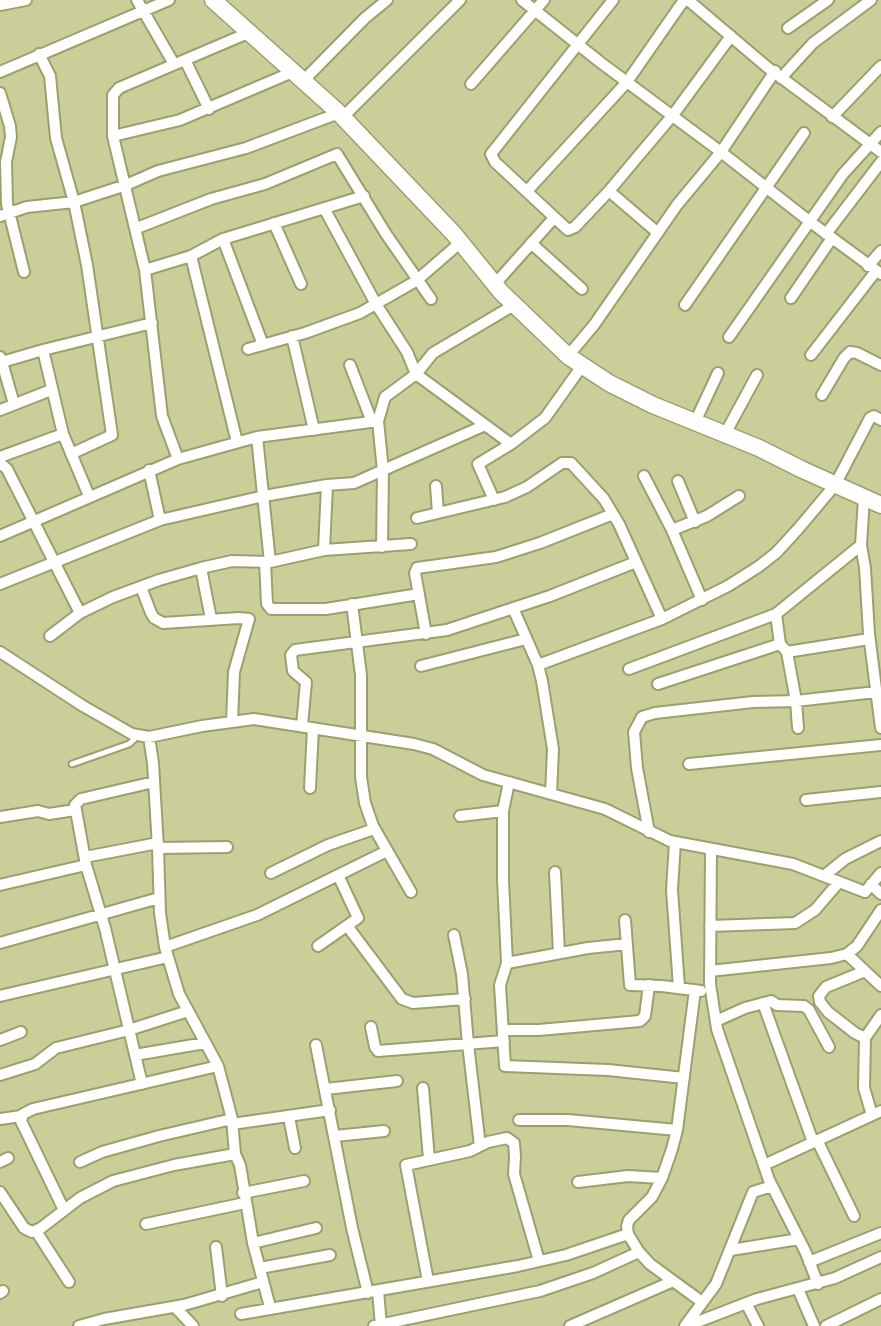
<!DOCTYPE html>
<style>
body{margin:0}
canvas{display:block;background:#ccce9a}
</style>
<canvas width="881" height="1326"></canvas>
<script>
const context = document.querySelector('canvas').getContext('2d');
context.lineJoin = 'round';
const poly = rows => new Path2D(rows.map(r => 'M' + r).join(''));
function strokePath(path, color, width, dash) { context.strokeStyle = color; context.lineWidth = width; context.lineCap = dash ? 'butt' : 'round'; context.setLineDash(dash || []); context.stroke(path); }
const lane = poly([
 [72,764,129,744,139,735]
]);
const street = poly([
 [137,0,174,64],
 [522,0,600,62,721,152,809,221,881,274],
 [613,0,491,154,495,162,568,230,575,227,609,191,640,154,673,115,731,36],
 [688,0,767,67,881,152],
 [0,5,26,0],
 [788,28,828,0],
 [248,33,119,88,113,95,113,136,145,270,162,416,178,459,257,437],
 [39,54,50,76,56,138,74,202,87,265,112,435,71,454],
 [185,60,209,109],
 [0,72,169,0],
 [781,78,813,43,871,0],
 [305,79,365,18,387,0],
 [471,84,544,0],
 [0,93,10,126,11,137,6,162,7,204,24,272],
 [343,117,460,0],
 [832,117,881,66],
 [113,136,180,120,295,71],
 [527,191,627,82,684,0],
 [609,191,658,233],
 [324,208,376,304,407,352,416,374,511,444],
 [0,216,27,207,74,202,126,185,158,171,246,148,339,113],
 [274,223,301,284],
 [137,228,211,199,265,184,337,154,386,234,431,299],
 [826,234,881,162],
 [223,239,263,345],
 [531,243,582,289],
 [191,256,237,442],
 [868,266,881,251],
 [145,270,191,256,223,239,364,196],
 [495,284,554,218],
 [791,298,832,238],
 [685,305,804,133],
 [292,336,314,430],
 [729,337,843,174,881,132],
 [248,349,305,333,360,313,416,281,461,242],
 [43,350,63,434,89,496],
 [811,355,876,271],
 [568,356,594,325,677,205,721,152,775,71],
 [0,357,2,362,43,350,152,323],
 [2,362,14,404],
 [350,365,372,422],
 [822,395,844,358,850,352,857,353,881,365],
 [0,410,51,390],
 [378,421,383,471,382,547],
 [695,422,718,373],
 [725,434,757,375],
 [0,457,63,434],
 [0,463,7,469,80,613],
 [149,470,160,520],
 [644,476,672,530,702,600],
 [678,481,695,522],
 [436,486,438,513],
 [864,498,861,545,865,568,869,634,881,728],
 [494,500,478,464,511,444,545,418,582,366],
 [417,518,505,497,527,487,562,463,571,463,604,499,619,524,662,619],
 [672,530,707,516,739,496],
 [0,536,178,459],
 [324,550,327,485],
 [265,562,267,604,271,609,326,609,419,594],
 [270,562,257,437,378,421,385,397,416,374,433,353,514,305],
 [201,568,211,619],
 [0,584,160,520,264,496,327,485,354,483,483,426],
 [141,587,151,613,154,618,163,623,239,618,249,619,234,672,232,722],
 [352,604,361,675,361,777,365,803,373,826,411,892],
 [513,608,538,665,542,681,553,749,551,794],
 [426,634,415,573,417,568,496,557,540,543,613,514],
 [50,636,80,613,113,597,159,580,201,568,232,561,270,562,324,550,411,544],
 [0,652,83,706,132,734,149,737,202,726,254,719,414,744,433,749,483,775,605,809,670,841,793,864,865,892,881,873],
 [787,652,869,639],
 [538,665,662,619,728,586,758,567,776,553,798,529,835,485,870,418,874,416,881,420],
 [421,666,526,639],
 [629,669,776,614],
 [658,684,780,644],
 [302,726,306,682,293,671,291,655,295,650,447,630,550,596,636,562],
 [798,728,796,701,787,652,780,644,776,614,861,545],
 [149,737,153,763,158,848,160,913,165,947,179,994,218,1066,232,1119,235,1154,240,1165,253,1243,270,1307],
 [689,764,881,745],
 [509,782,503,811,503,880,507,963,500,985,505,1066,608,1070,684,1078],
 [310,788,313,728],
 [806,800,881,792],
 [460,816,503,811],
 [0,817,38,811,49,814,75,810],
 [649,832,637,768,634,732,642,717,655,713,753,702,796,701,876,692],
 [675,842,672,890,679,987],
 [158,848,227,847],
 [711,850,710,984,717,1029,769,1180,806,1253,818,1284],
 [85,857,158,843],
 [555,872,559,953],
 [271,873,328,845,374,829],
 [824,876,845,859,881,841],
 [871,884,881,894],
 [0,885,86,865],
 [625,920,630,985,662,986,701,991],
 [710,926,795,923,815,910,839,882],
 [348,927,402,999,413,1003,465,999],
 [454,935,462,974,468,1044,480,1146],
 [0,943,159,898],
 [318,946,358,918,338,875],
 [165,947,257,915,387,851],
 [847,954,881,986],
 [507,963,588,948,627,944],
 [710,971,831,958,847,954,857,946,881,910],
 [695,990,677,1130,672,1149,662,1178,652,1197,629,1220,627,1226,628,1234,639,1252,650,1264,702,1302],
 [0,996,168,957],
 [763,1003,813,1142],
 [716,1021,745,1008,771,1001,777,1005,804,1006,809,1010,829,1047],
 [371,1027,375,1047,378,1051,504,1041],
 [504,1030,539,1030,640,1021,645,1016,649,985],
 [865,1038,855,1033,828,1012,820,1002,819,996,826,987,865,971],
 [0,1040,21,1032],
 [316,1045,352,1228,368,1293],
 [135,1055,205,1043],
 [0,1075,35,1064,56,1048,129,1030,188,1011],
 [142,1084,105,928,86,865,75,805,81,799,154,782],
 [423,1088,429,1159],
 [326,1089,397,1081],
 [872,1115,864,1088,865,1038,881,1015],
 [289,1117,295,1148],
 [0,1119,21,1116],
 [519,1120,568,1120,677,1130],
 [232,1124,330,1110],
 [335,1136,384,1131],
 [817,1140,854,1216],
 [0,1162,8,1158],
 [80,1162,102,1152,159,1136,232,1119],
 [764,1165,881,1111],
 [578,1182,628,1176,662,1178],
 [0,1192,24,1228,32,1232,41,1228,80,1198,113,1181,174,1165,235,1154],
 [243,1193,304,1181],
 [64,1210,21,1121,23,1114,33,1109,218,1066],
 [146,1224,245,1203],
 [36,1231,69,1282],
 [253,1243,316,1228],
 [216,1247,222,1296],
 [731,1250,799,1239],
 [809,1262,881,1233],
 [260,1268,330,1255],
 [428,1281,406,1165,470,1151,488,1142,507,1138,514,1143,515,1157,514,1174,539,1261],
 [798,1289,814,1326],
 [378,1291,381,1326],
 [0,1293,3,1291],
 [746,1303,758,1326],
 [175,1307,193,1326],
 [241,1314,518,1266,566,1255,628,1234],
 [79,1326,104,1319,184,1305,263,1282],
 [374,1326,540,1291,593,1273,639,1252],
 [570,1326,671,1282],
 [685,1326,716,1284,753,1192,772,1186],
 [687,1326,757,1299,835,1278,881,1257],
 [826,1326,881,1299]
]);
const secondary = poly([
 [213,0,337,111,454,234,501,292,568,356,609,383,653,405,759,448,803,470,881,505]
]);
strokePath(lane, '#9d9f6d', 9);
strokePath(street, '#9d9f6d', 14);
strokePath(secondary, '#9d9f6d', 19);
strokePath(lane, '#fff', 5);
strokePath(street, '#fff', 10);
strokePath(secondary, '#fff', 16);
</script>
